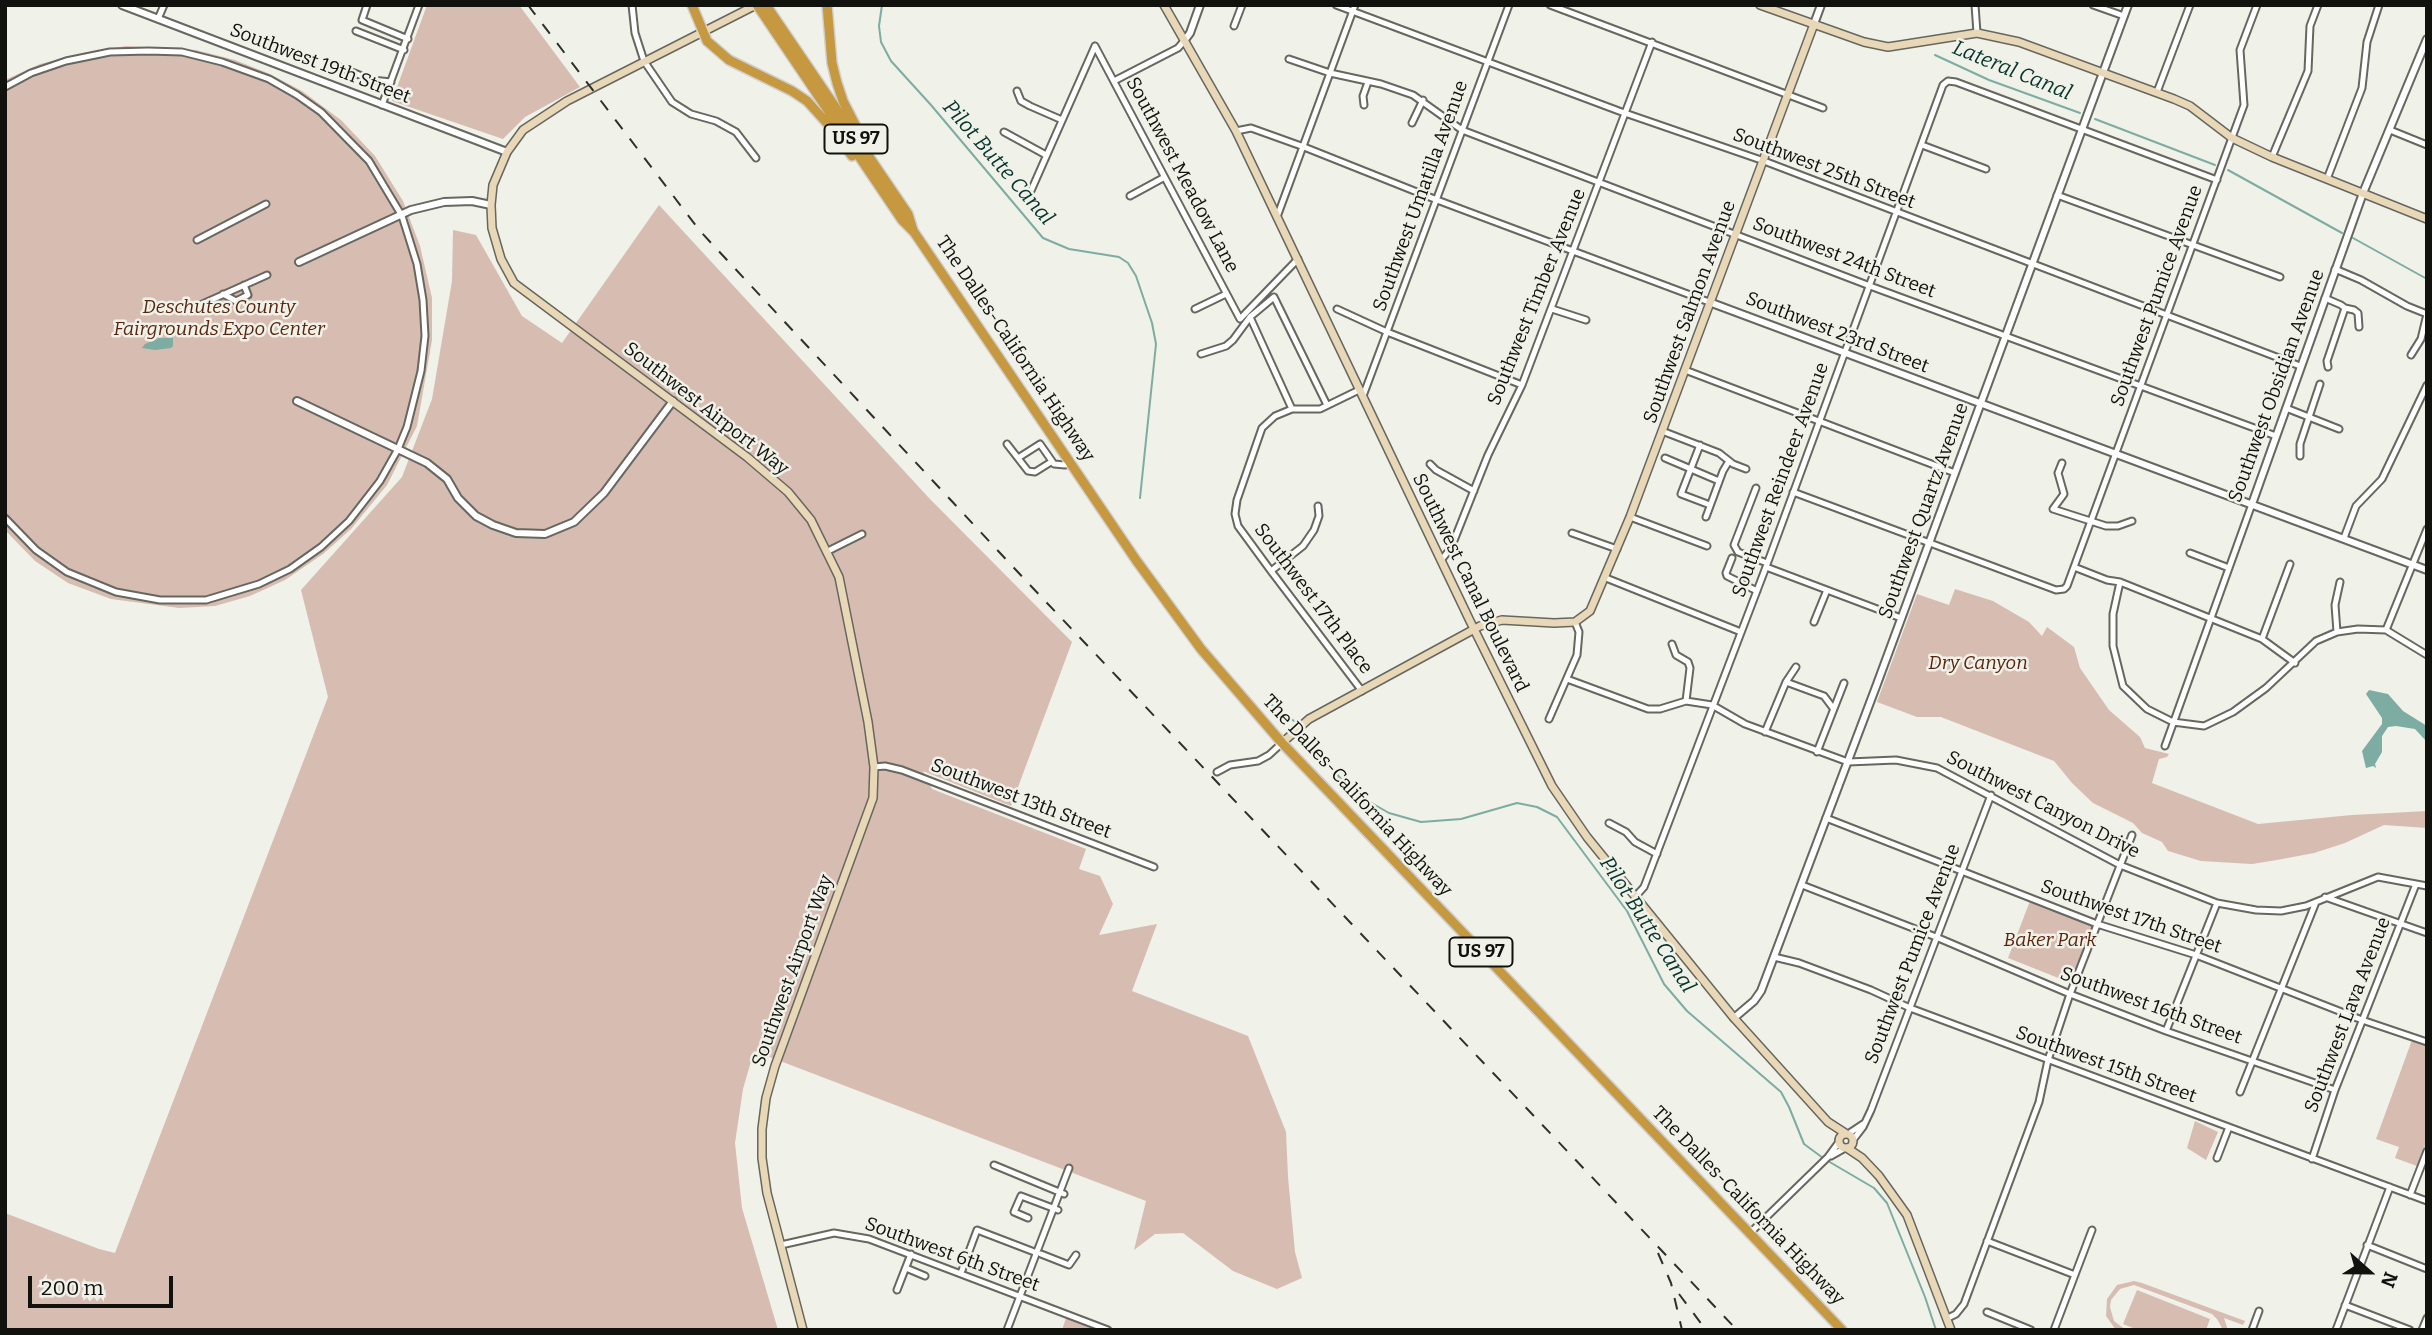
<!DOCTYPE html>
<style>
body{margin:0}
#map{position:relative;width:2432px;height:1335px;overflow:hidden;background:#f0f1e8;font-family:Bitter,serif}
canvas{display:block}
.frame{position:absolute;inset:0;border:7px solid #11110e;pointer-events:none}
.north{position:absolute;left:2334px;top:1237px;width:70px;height:70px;-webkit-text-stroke:5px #f0f1e8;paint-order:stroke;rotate:111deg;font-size:19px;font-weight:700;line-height:28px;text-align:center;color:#11110e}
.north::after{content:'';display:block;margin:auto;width:24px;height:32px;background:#11110e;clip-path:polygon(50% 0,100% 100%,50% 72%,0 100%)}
.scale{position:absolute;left:28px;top:1276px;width:145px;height:32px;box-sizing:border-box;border:4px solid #11110e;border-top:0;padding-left:9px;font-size:21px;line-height:24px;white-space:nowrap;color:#11110e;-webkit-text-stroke:5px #f0f1e8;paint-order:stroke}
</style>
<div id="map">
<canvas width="2432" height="1335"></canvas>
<div class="frame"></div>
<div class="north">N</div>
<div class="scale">200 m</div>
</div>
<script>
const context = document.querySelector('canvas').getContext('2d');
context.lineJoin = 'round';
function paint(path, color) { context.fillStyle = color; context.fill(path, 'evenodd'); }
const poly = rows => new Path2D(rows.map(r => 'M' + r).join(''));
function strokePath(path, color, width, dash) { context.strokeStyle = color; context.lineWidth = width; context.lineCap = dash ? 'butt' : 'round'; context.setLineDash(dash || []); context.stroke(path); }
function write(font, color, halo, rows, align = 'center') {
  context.font = font + ' Bitter,serif'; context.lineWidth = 5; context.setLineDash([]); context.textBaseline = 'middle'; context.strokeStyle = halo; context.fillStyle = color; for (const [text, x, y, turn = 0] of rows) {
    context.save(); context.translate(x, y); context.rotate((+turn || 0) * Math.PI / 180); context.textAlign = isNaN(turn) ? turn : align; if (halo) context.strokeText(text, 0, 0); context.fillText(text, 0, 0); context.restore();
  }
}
paint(poly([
 [427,5,519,5,580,87,525,117,503,139,392,101],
 [126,46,196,50,235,60,270,74,302,91,341,120,375,156,403,201,420,246,432,298,432,340,417,426,387,485,351,529,323,554,285,580,250,596,215,606,179,608,111,599,68,583,35,561,5,530,5,80,40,64,84,53],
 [659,205,929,498,1072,642,1011,806,923,771,932,789,1086,849,1079,869,1100,876,1113,904,1099,935,1157,924,1132,991,1248,1036,1286,1132,1288,1177,1295,1252,1302,1278,1277,1289,1233,1271,1183,1233,1155,1234,1134,1250,1146,1201,754,1051,743,1089,735,1143,742,1208,778,1330,5,1330,5,1213,99,1249,115,1253,328,697,301,590,402,477,432,399,452,281,453,230,476,235,522,316,562,343],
 [1955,589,1993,601,2029,622,2042,636,2047,627,2074,647,2080,668,2109,710,2140,737,2145,748,2169,754,2167,757,2159,759,2152,783,2258,824,2352,815,2427,811,2427,828,2384,825,2345,843,2314,853,2277,860,2252,864,2201,861,2168,851,2162,842,2142,833,2133,823,2093,803,2072,783,2054,761,1941,717,1917,717,1877,702,1917,594,1949,605],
 [2030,901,2093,924,2071,983,2008,958],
 [2412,1040,2427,1045,2427,1140,2417,1166,2395,1158,2399,1147,2376,1139],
 [2195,1121,2218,1132,2206,1160,2187,1148],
 [2134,1281,2142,1283,2245,1321,2243,1325,2224,1318,2228,1330,2223,1330,2217,1319,2212,1314,2134,1285,2120,1289,2111,1300,2110,1307,2114,1321,2126,1330,2116,1330,2106,1316,2107,1299,2117,1285],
 [2137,1290,2210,1319,2206,1330,2138,1330,2123,1324],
 [1066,1318,1095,1330,1062,1330]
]), '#d7bcb2');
paint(poly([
 [159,338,173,338,173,346,171,348,155,350,142,348,145,344],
 [2369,690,2388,694,2403,711,2427,726,2427,742,2415,729,2396,726,2388,727,2382,736,2382,752,2375,764,2376,768,2373,766,2366,768,2362,751,2382,724,2382,718,2366,694]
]), '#7caca2');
strokePath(poly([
 [882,5,879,26,881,42,891,61,931,105,1043,238,1069,249,1119,257,1128,263,1136,276,1152,323,1156,344,1140,498],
 [1935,55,1989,80,2080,113],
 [2095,119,2215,165],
 [2228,170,2342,233],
 [2353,238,2427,279],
 [1268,702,1294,721],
 [1305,735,1345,784,1361,797,1389,813,1421,822,1461,819,1517,803,1537,807,1557,817,1627,911,1664,984,1687,1011,1781,1092,1789,1107,1804,1144,1823,1158],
 [1828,1161,1874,1188,1887,1203,1925,1297,1936,1330]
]), '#7caca2', 2);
const minor = poly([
 [367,5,362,20,408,39],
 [632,5,635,33,644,61,672,102,691,114,716,121,736,132,756,158],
 [1336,5,1619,111,1764,161,2300,366],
 [1550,5,1823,108],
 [1975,5,1977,33],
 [2093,5,2124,16],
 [158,19,164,5],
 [1234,26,1242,5],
 [356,31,404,50],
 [1095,46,1240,319,1298,259],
 [1289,59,1330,73,1381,84,1413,95,1462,130,1870,286,2276,436],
 [334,65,372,80,391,82],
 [1114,81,1178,48,1184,41],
 [5,87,31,73,66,61,110,52,148,51,182,52,222,62,269,79,297,95,321,112,369,161,402,216,417,264,423,300,425,336,421,371,407,427,398,449,380,481,349,521,321,547,290,569,259,584,206,600,160,600,116,592,67,572,36,550,5,518],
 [1017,91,1021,101,1030,106,1062,120],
 [2157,92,2190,5],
 [382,105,419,5],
 [1364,105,1363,96,1368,82],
 [1412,123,1423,100],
 [2390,130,2427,145],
 [1236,131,1251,128,1304,147,1437,200,1709,302],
 [1004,132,1046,155],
 [1922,145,1986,169],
 [2272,157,2308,71,2310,26,2318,5],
 [2327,179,2362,88,2367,42,2379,5],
 [1030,193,1095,46],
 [2057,195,2280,277],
 [1130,196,1163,178],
 [1277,217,1355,5],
 [197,240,266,204],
 [2335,269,2361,280,2407,306,2427,314],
 [223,294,236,301,248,295,244,285],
 [2325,298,2341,305,2345,308,2327,361,2328,367],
 [2345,308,2354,310,2358,313,2359,327],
 [191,309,267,275],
 [1195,309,1226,294],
 [1337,309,1387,332,1522,385],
 [1552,309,1586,320],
 [1250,317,1292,409],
 [1201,354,1226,346,1233,340,1250,317,1274,297,1327,405],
 [2411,355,2421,339,2427,314],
 [1685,370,1955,473],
 [1359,390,1320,409,1292,409,1275,416,1262,428,1237,500,1235,514,1238,526,1271,571,1362,691],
 [1363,396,1509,5],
 [2286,408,2339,429],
 [1662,431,1719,453,1733,464,1746,469],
 [1007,444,1028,471,1035,472,1051,462],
 [1700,445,1681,494,1710,505],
 [2300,456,2300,444,2320,384],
 [1018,458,1040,444,1054,464,1065,465,1070,463],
 [1665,458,1719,481],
 [2062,463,2058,473,2064,494,2053,509,2106,526,2118,526,2132,521],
 [1430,464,1436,470,1474,491],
 [1756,488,1734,545,1738,552,1767,563],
 [1793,492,2056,590,2064,589,2067,586,2244,105,2240,50,2257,5],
 [1630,517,1707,546],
 [1706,517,1723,471,1729,461],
 [1572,533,1617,549],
 [2344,538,2356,506,2382,479,2427,385],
 [828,551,862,534],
 [2190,553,2229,568],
 [1732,558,1726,573,1727,576,1757,591],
 [1442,559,1451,548,1488,455,1522,385,1652,42],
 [1766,567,1901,618],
 [2074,567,2107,580,2120,582,2262,639,2295,663],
 [1271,571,1303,546,1314,530,1319,516,1318,506],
 [1606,578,1741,632],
 [2120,582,2113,614,2113,646,2123,686,2147,709,2173,722,2204,726,2233,712,2266,688,2316,641,2337,632,2358,629,2386,630,2427,655],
 [1814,622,1827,590],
 [2386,630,2427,529],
 [2337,632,2335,605,2340,582],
 [2262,639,2290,564],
 [1672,644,1676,655,1688,662,1690,668,1686,701],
 [1567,679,1648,709,1660,709,1686,701,1712,705,1745,724,1848,762,1896,760,1937,768,2120,865,2217,903,2256,910,2281,911,2306,906,2378,877,2427,886],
 [1786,682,1824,696,1833,708],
 [1549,719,1577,655,1579,632,1575,622],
 [1765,732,1786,682,1796,667],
 [2165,746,2252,504],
 [1817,752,1844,683],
 [874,767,885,766,902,770,1154,867],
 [1217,772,1230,765,1258,761,1269,755,1282,743],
 [1826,818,2097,924,2196,955,2362,1020,2427,1042],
 [1609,823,1626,832,1635,842,1657,854],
 [1802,885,1936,937,2070,994,2166,1031,2335,1090],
 [1635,897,1644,887,1766,567,1943,85,1948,81,1956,82,2217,180],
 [2325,897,2427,933],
 [1774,957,1799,963,1871,990,1910,1008,2427,1201],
 [2166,1031,2217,903],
 [2240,1092,2316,902],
 [1848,1134,1863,1124],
 [1853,1140,1863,1127,1871,1110,1991,795],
 [1831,1156,1845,1148],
 [2217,1158,2229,1127],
 [2312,1159,2335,1090,2416,884],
 [994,1165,1064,1194],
 [2410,1195,2427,1151],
 [1028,1218,1014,1212,1021,1196,1058,1210],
 [1750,1233,1828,1157,1839,1142],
 [1987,1241,2075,1275],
 [781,1245,834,1233,869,1239,1108,1330],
 [2367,1245,2427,1269],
 [1041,1254,1069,1265,1076,1255],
 [906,1268,925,1276],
 [961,1273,977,1230,1037,1253],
 [897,1290,911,1254],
 [2345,1305,2410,1330],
 [1987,1312,2031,1330],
 [1948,1318,1956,1314,1964,1304,2039,1102,2048,1060,2070,994,2132,835],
 [1007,1330,1069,1168],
 [2054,1330,2092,1230],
 [2252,1330,2259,1311],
 [2336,1330,2390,1187],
 [2422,1330,2427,1318]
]);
const tertiary = poly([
 [122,5,507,152],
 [1814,24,1821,5],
 [1184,41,1190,33,1200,5],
 [299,262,411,210,444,202,472,201,491,205],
 [1709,302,2427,570],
 [297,401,427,463,447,479,458,498,476,516,493,525,516,533,545,534,574,522,604,493,673,401],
 [2252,504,2363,193,2427,39],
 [1734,1018,1754,1001,1761,991,1877,684,2128,5]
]);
const secondary = poly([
 [756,5,567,101,523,130,507,152,493,185,491,205,492,228,501,259,514,283,747,457,788,492,811,520,839,577,868,722,874,767,873,798,775,1066,766,1098,762,1129,762,1158,767,1193,803,1330],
 [1164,5,1236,131,1470,621,1552,786,1587,837,1734,1018,1828,1122,1845,1133],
 [1760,5,1864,42,1888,47,1977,33,2019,42,2174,99,2190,106,2232,138,2272,157,2427,219],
 [1282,743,1309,719,1480,626,1502,620,1554,623,1575,622,1590,611,1630,517,1814,24],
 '1839 1141a7 7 0 1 1 14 0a7 7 0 1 1-14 0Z',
 [1847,1148,1862,1158,1879,1176,1907,1215,1951,1330]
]);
const trunk = poly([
 [692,5,707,41,729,60,792,91,807,101,835,132,852,156],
 [757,5,902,220,914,232,1136,560,1201,649,1282,743,1842,1330],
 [766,5,908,214,913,230],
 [827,5,832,63,837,83,843,101,862,138]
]);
strokePath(minor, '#66675f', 9);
strokePath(tertiary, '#66675f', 10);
strokePath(secondary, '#66675f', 10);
strokePath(trunk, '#cfcfcf', 12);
strokePath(minor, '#fff', 5);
strokePath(tertiary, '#fff', 6);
strokePath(secondary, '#e9d8b7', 7);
strokePath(trunk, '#c6983f', 9);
strokePath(poly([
 [528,5,700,231,1029,584,1737,1330],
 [1658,1253,1671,1283,1682,1330],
 [1679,1294,1706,1330]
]), '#2f2f2c', 2, [12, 12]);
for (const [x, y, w] of [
 [856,139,63],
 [1481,952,63]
]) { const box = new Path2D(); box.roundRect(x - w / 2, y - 14.5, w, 29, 5); context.fillStyle = '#f0f1e8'; context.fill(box); strokePath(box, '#11110e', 2); }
write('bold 18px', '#11110e', null, [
 ["US 97",856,139],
 ["US 97",1481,952]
]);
write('19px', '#11110e', '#f0f1e8', [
 ["Southwest 19th Street",320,64,21],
 ["Southwest 25th Street",1824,169,21],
 ["Southwest Meadow Lane",1182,175,62],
 ["Southwest Umatilla Avenue",1421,196,-70],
 ["Southwest 24th Street",1844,258,21],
 ["Southwest Pumice Avenue",2157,296,-70],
 ["Southwest Timber Avenue",1537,297,-68],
 ["Southwest Salmon Avenue",1690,312,-70],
 ["Southwest 23rd Street",1837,333,21],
 ["The Dalles-California Highway",1015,349,56],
 ["Southwest Obsidian Avenue",2277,386,-70],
 ["Southwest Airport Way",706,409,38],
 ["Southwest Reindeer Avenue",1781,480,-70],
 ["Southwest Quartz Avenue",1924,511,-70],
 ["Southwest Canal Boulevard",1470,583,64],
 ["Southwest 17th Place",1313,599,53],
 ["The Dalles-California Highway",1357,796,47],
 ["Southwest 13th Street",1021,799,21],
 ["Southwest Canyon Drive",2043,805,27],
 ["Southwest 17th Street",2131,917,19],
 ["Southwest Pumice Avenue",1913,954,-69],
 ["Southwest Airport Way",793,971,-70],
 ["Southwest 16th Street",2151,1006,20],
 ["Southwest Lava Avenue",2348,1015,-69],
 ["Southwest 15th Street",2106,1065,20],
 ["The Dalles-California Highway",1748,1206,46],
 ["Southwest 6th Street",952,1255,20]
]);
write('italic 19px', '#59250f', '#f0f1e8', [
 ["Deschutes County",219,308],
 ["Fairgrounds Expo Center",219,330],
 ["Dry Canyon",1978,664],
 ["Baker Park",2050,941]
]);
write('italic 21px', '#06352e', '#f0f1e8', [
 ["Lateral Canal",2012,71,22],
 ["Pilot Butte Canal",998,163,49],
 ["Pilot Butte Canal",1647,925,57]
]);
</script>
